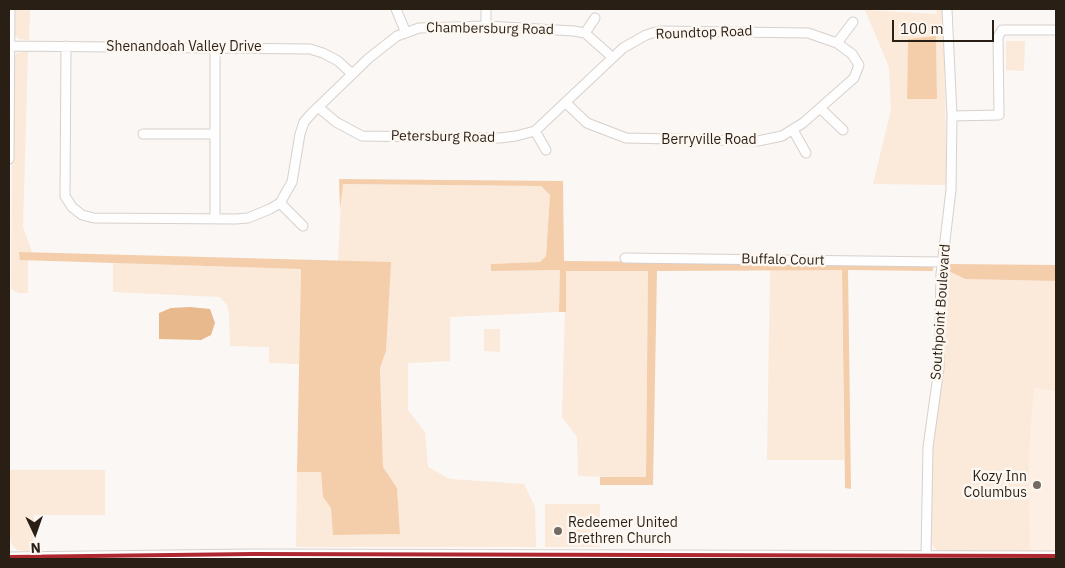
<!DOCTYPE html>
<style>
body{margin:0}
#map{position:relative;width:1065px;height:568px;overflow:hidden;background:#faf7f5;font-family:"IBM Plex Sans",sans-serif}
canvas{display:block}
.frame{position:absolute;inset:0;border:10px solid #2a1f15;pointer-events:none}
.north{position:absolute;left:10px;top:508px;width:50px;height:50px;-webkit-text-stroke:4px #fdf7f2;paint-order:stroke;rotate:177deg;font-size:14px;font-weight:700;line-height:20px;text-align:center;color:#2a1f15}
.north::after{content:'';display:block;margin:auto;width:18px;height:22px;background:#2a1f15;clip-path:polygon(50% 0,100% 100%,50% 72%,0 100%)}
.scale{position:absolute;left:892px;top:20px;width:102px;height:22px;box-sizing:border-box;border:2px solid #2a1f15;border-top:0;padding-left:6px;font-size:15px;line-height:18px;white-space:nowrap;color:#2a1f15;-webkit-text-stroke:4px #fdf7f2;paint-order:stroke}
</style>
<div id="map">
<canvas width="1065" height="568"></canvas>
<div class="frame"></div>
<div class="north">N</div>
<div class="scale">100 m</div>
</div>
<script>
const context = document.querySelector('canvas').getContext('2d');
context.lineJoin = 'round';
function paint(path, color) { context.fillStyle = color; context.fill(path, 'evenodd'); }
const poly = rows => new Path2D(rows.map(r => 'M' + r).join(''));
function strokePath(path, color, width, dash) { context.strokeStyle = color; context.lineWidth = width; context.lineCap = dash ? 'butt' : 'round'; context.setLineDash(dash || []); context.stroke(path); }
function write(font, color, halo, rows, align = 'center') {
  context.font = font + ' "IBM Plex Sans",sans-serif'; context.lineWidth = 5; context.setLineDash([]); context.textBaseline = 'middle'; context.strokeStyle = halo; context.fillStyle = color; for (const [text, x, y, turn = 0] of rows) {
    context.save(); context.translate(x, y); context.rotate((+turn || 0) * Math.PI / 180); context.textAlign = isNaN(turn) ? turn : align; if (halo) context.strokeText(text, 0, 0); context.fillText(text, 0, 0); context.restore();
  }
}
paint(poly([
 [1034,388,1056,391,1056,559,1030,559,1029,454]
]), '#fdefe3');
paint(poly([
 [14,9,30,9,29,40,19,39,13,33],
 [937,9,943,9,947,185,873,184,891,110,889,67,865,10,936,14],
 [936,36,937,99,907,99,908,39],
 [1006,41,1025,41,1024,71,1006,70],
 [28,51,23,227,32,252,20,252,20,260,28,260,28,293,19,293,11,289,13,59,17,53],
 [342,184,541,186,550,195,546,256,540,262,491,264,492,271,560,270,559,312,450,317,450,361,408,363,408,410,425,432,428,467,450,479,524,484,535,507,536,547,296,547,297,472,321,472,323,497,331,508,333,535,400,534,397,488,383,467,380,368,386,351,390,262,338,262],
 [113,263,301,269,299,364,269,363,269,347,230,346,229,312,227,305,220,297,113,292],
 [770,270,842,270,844,460,767,460],
 [947,270,965,279,1056,281,1056,391,1034,388,1029,454,1030,553,939,552,932,545,932,448,942,373],
 [566,271,648,271,646,478,578,476,577,437,562,417],
 [484,329,500,329,500,352,484,351],
 [9,470,105,470,105,515,34,515,33,552,17,550,11,543,9,532],
 [545,504,600,504,600,547,545,547]
]), '#fbe9d9');
paint(poly([
 [936,36,937,99,907,99,908,39],
 [339,179,563,181,564,261,933,264,933,271,848,270,851,489,845,488,842,270,657,271,653,485,600,485,600,477,646,477,648,271,566,271,566,312,559,312,560,270,491,271,491,264,540,262,546,256,550,195,541,186,343,184,340,210],
 [19,252,391,262,386,351,380,368,383,467,397,488,400,534,333,535,331,508,323,497,321,472,297,472,301,269,20,260],
 [947,264,1056,265,1056,281,965,279,947,270]
]), '#f4cdaa');
paint(poly([
 [190,307,210,309,215,323,211,335,201,340,159,339,159,313,171,308]
]), '#e8b98c');
const minor = poly([
 [396,9,406,33],
 [486,26,486,9],
 [585,33,595,18],
 [837,43,853,22],
 [10,46,310,49,323,53,338,61,351,73],
 [66,46,65,196,72,207,82,215,94,218,236,219,248,218,270,209,280,203,292,182,300,134,304,122,312,113,369,58,397,36,419,28,486,26,574,31,585,33,612,57],
 [318,107,336,122,362,136,500,138,516,136,535,131,623,48,646,35,659,31,808,33,837,43,852,54,859,65,854,78,803,123,782,136,758,141,626,138,587,123,566,103],
 [820,108,843,130],
 [952,116,999,115,998,37,1002,30,1056,30],
 [793,130,806,153],
 [535,131,546,150],
 [143,134,215,134],
 [9,159,10,9],
 [280,203,303,226],
 [215,219,215,47],
 [625,258,942,262],
 [926,556,928,447,939,368,941,274,951,190,952,116,947,9],
 [9,557,253,554,1056,556]
]);
strokePath(minor, '#d8d0cb', 11);
strokePath(minor, '#fefefe', 9);
strokePath(poly([
 [9,557,253,554,1056,556]
]), '#af272f', 4);
for (const [x, y, r, color] of [
 [1037,485,5,"#736b63"],
 [558,531,5,"#736b63"]
]) { const dot = new Path2D(); dot.arc(x, y, r, 0, 2 * Math.PI); context.fillStyle = color; context.fill(dot); strokePath(dot, '#fdf7f2', 2); }
write('14px', '#2a1f15', '#fdf7f2', [
 ["Chambersburg Road",490,29,1],
 ["Roundtop Road",704,33,-2],
 ["Shenandoah Valley Drive",184,47],
 ["Petersburg Road",443,137,1],
 ["Berryville Road",709,140],
 ["Buffalo Court",783,260,1],
 ["Southpoint Boulevard",941,312,-86]
]);
write('14px', '#2a1f15', '#fdf7f2', [
 ["Kozy Inn",1027,477],
 ["Columbus",1027,493],
 ["Redeemer United",568,523,"left"],
 ["Brethren Church",568,539,"left"]
], 'right');
</script>
